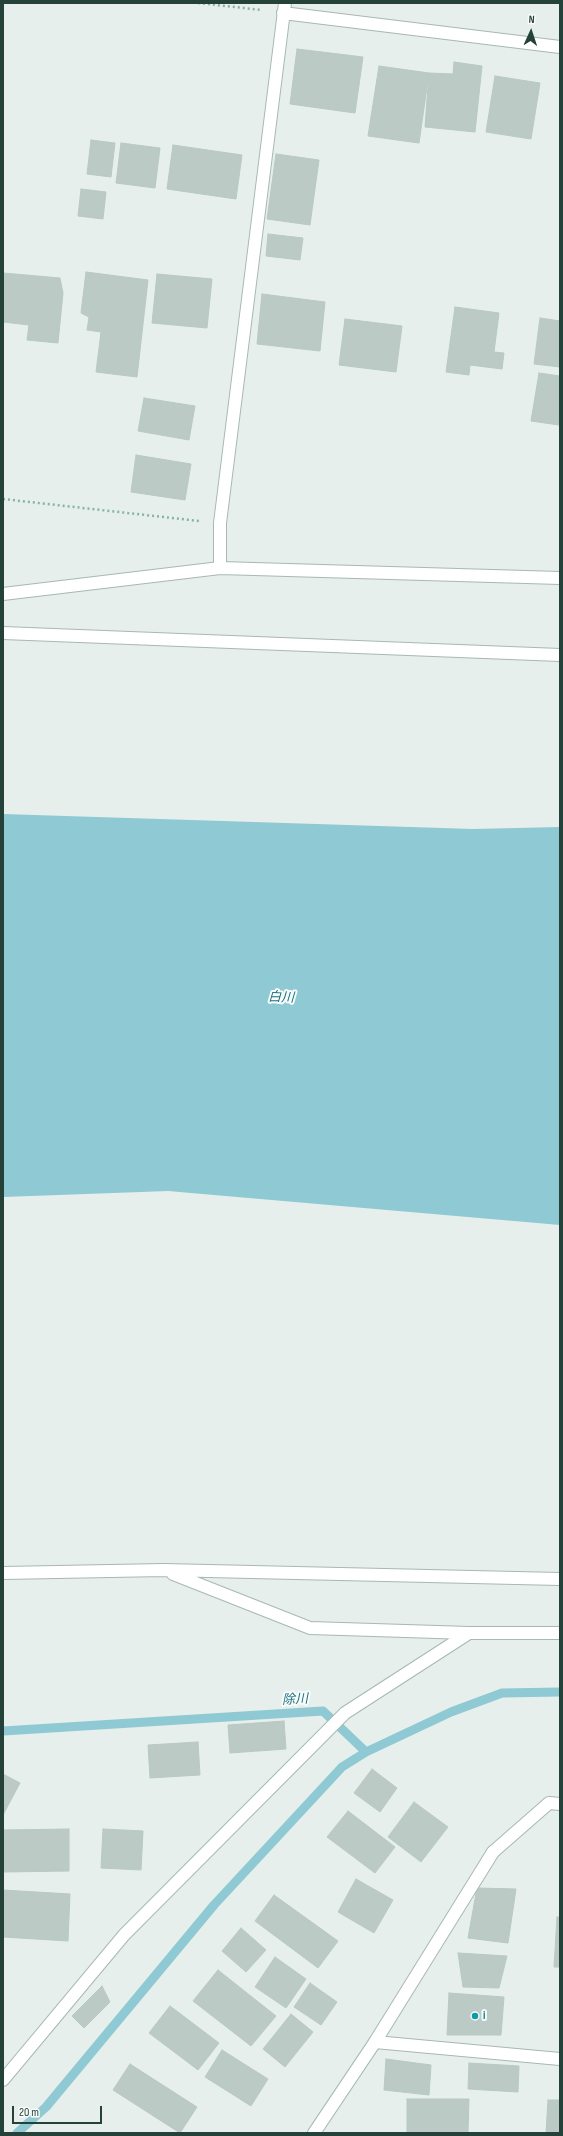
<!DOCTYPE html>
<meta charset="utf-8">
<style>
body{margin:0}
#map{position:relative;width:563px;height:2136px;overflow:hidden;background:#e6efeb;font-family:"Sofia Sans Condensed",sans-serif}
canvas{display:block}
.frame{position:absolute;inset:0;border:4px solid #24423a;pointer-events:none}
.north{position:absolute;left:511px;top:12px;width:40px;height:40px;-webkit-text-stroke:3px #f7fbf9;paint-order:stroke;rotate:3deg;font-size:11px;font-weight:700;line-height:16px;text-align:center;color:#24423a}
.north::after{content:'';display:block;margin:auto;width:14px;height:18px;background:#24423a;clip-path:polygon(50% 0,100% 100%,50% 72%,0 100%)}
.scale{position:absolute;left:12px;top:2106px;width:90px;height:18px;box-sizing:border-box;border:2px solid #24423a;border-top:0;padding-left:5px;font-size:12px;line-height:14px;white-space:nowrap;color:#24423a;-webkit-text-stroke:3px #f7fbf9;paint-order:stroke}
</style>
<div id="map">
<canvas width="563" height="2136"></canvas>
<div class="frame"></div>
<div class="north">N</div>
<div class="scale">20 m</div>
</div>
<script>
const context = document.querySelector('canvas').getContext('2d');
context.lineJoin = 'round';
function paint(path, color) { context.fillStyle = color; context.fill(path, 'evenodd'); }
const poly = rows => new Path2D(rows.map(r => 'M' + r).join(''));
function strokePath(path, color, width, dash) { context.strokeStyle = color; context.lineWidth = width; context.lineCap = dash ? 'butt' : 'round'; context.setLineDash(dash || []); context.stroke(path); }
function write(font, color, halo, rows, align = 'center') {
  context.font = font + ' "Sofia Sans Condensed","Noto Sans JP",sans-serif'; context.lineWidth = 4; context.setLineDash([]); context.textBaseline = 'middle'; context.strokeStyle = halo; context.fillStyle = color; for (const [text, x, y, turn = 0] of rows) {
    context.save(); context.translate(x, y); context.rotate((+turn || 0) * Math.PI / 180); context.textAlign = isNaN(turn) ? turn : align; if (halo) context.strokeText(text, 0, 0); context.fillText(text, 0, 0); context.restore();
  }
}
paint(poly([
 [3,814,473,829,560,827,560,1225,168,1191,3,1197]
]), '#8ec9d4');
strokePath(poly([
 [3,1731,323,1711,366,1752],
 [17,2133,46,2107,214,1905,342,1767,366,1752,451,1712,502,1693,560,1692]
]), '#8ec9d4', 9);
const building = poly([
 [297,49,363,57,355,113,290,104,297,49],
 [454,62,482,66,475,132,425,127,429,73,453,74,454,62],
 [379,66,429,73,419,143,368,136,379,66],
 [495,76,540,83,531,139,486,132,495,76],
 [91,140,115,143,111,177,87,174,91,140],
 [121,143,160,148,155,188,116,183,121,143],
 [173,145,242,155,236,199,167,189,173,145],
 [276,154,319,160,310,225,267,219,276,154],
 [81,189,106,192,103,219,78,216,81,189],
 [268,234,303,238,300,260,266,256,268,234],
 [86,272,148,280,137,377,96,372,101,332,87,330,89,317,81,313,86,272],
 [3,273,60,278,63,293,58,343,27,340,29,325,3,322,3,273],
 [157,274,212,279,207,328,152,323,157,274],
 [262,294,325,302,320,351,257,344,262,294],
 [455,307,499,313,494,352,504,353,502,369,470,365,469,375,446,372,455,307],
 [540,318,560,321,560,367,534,364,540,318],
 [345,319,402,326,396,372,339,365,345,319],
 [539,373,560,376,559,425,531,421,539,373],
 [144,398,195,406,189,440,138,431,144,398],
 [136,455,191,464,185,500,131,492,136,455],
 [284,1721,286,1749,230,1753,228,1725,284,1721],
 [198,1742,200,1775,150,1778,148,1745,198,1742],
 [372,1769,397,1788,380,1812,354,1793,372,1769],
 [3,1774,20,1783,3,1815,3,1774],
 [414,1802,448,1827,421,1862,388,1837,414,1802],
 [348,1811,395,1847,375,1873,327,1837,348,1811],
 [69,1829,69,1871,3,1872,3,1830,69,1829],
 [103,1829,143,1831,141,1870,101,1868,103,1829],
 [356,1879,393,1900,374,1933,338,1912,356,1879],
 [477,1888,516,1889,508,1943,468,1938,477,1888],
 [3,1890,70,1894,68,1941,3,1937,3,1890],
 [274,1895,338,1941,318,1968,255,1921,274,1895],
 [557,1917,560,1917,560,1967,554,1967,557,1917],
 [241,1928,266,1950,246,1972,222,1951,241,1928],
 [458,1953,507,1956,499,1988,463,1987,458,1953],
 [275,1957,306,1979,286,2008,255,1987,275,1957],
 [218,1970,276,2016,251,2046,193,2001,218,1970],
 [310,1983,337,2002,321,2025,294,2007,310,1983],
 [102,1986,110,2002,84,2028,72,2016,102,1986],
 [449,1993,504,1997,501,2035,447,2035,449,1993],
 [170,2006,219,2043,198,2070,149,2033,170,2006],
 [291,2014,313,2032,285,2067,263,2049,291,2014],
 [222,2050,268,2079,251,2106,205,2077,222,2050],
 [386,2059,431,2065,429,2095,384,2090,386,2059],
 [469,2063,519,2066,518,2092,468,2089,469,2063],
 [130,2064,197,2107,180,2133,113,2090,130,2064],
 [407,2099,469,2099,468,2133,407,2133,407,2099],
 [548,2100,560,2100,560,2133,546,2133,548,2100]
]);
paint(building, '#bbcac4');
strokePath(building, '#b8c9c2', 1);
const service = poly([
 [493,1852,549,1803,560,1804],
 [375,2042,560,2059]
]);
const minor = poly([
 [283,13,560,47],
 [220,568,220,523,285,3],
 [3,594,220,568,560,578],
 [3,633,560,655],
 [3,1573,164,1570,560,1579],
 [173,1574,310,1628,469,1633,560,1633],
 [3,2080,124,1935,345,1713,469,1633],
 [314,2133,375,2042,493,1852]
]);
strokePath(service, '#a8b8b2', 14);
strokePath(minor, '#a8b8b2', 14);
strokePath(poly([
 [198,3,262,10],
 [3,499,199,521]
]), '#86b3a5', 2.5, [2, 3]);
strokePath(service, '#fff', 12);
strokePath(minor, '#fff', 12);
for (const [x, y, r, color] of [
 [475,2016,4,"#0f9aa8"]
]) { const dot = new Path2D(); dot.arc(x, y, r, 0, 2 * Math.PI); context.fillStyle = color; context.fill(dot); strokePath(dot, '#f7fbf9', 1.5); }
write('bold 12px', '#0d838f', '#f7fbf9', [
 ["i",483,2016]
], 'left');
write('italic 13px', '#1c6f80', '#f7fbf9', [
 ["白川",281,998,2],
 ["除川",295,1700,-3]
]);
</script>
